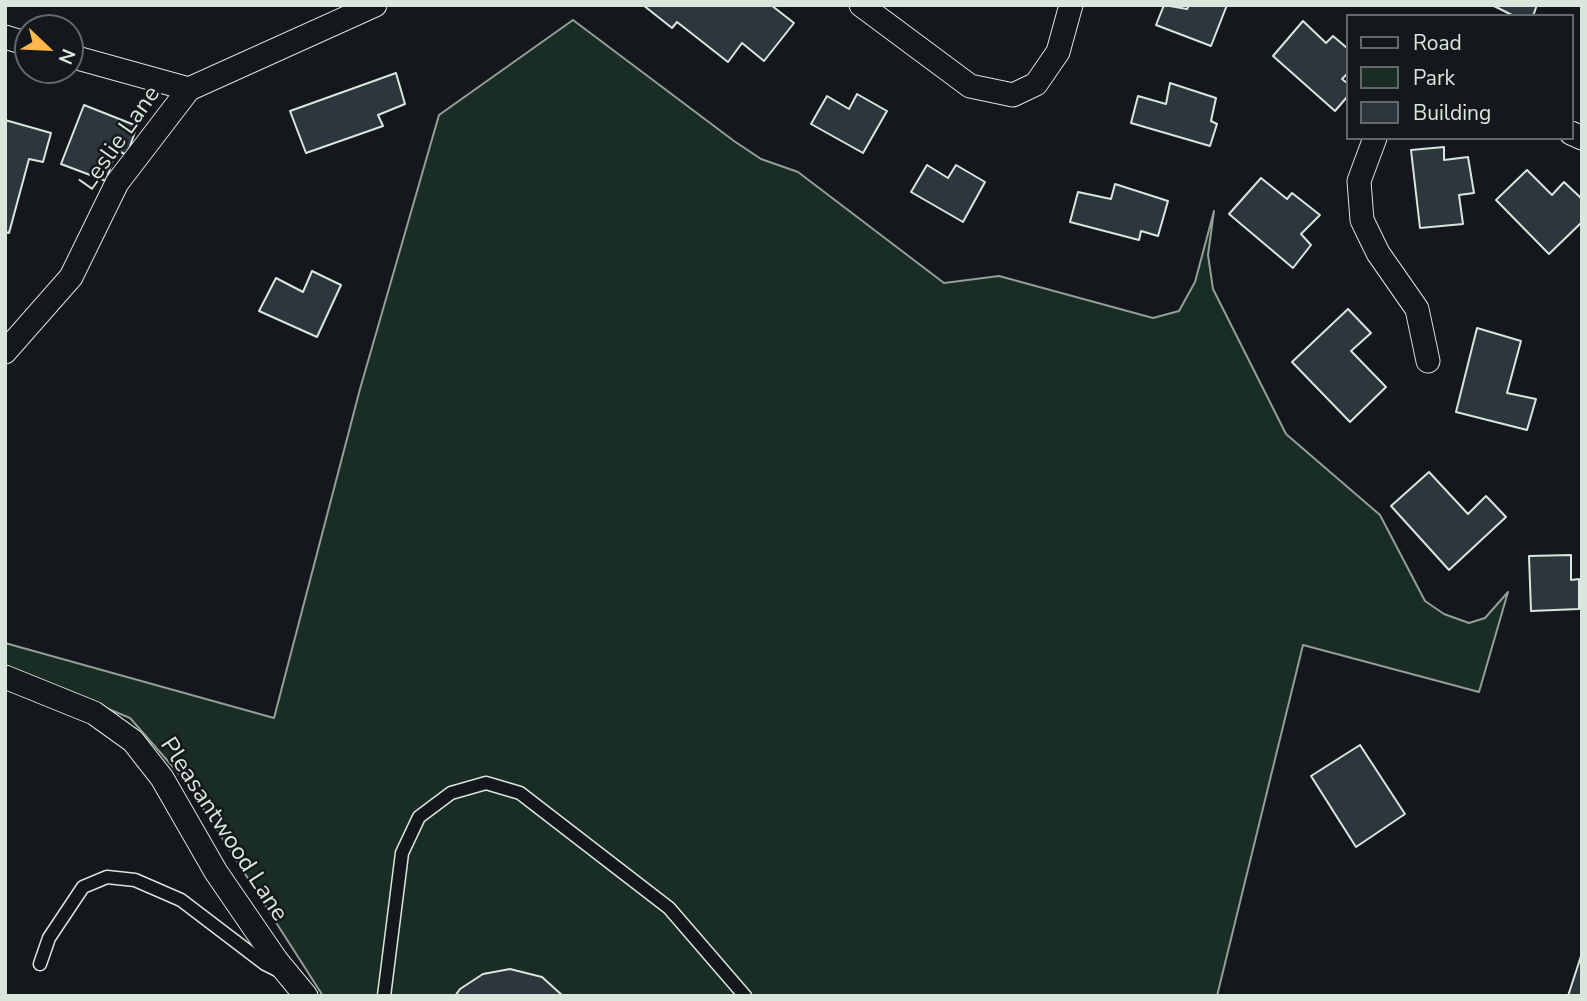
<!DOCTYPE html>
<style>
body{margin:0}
#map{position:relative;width:1587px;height:1001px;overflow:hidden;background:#14181c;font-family:"Nunito Sans",sans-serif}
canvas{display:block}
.frame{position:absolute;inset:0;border:7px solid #d8e6dc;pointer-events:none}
.legend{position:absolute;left:1346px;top:14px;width:228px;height:126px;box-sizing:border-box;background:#14181c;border:2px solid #626a69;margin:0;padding:9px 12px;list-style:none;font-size:21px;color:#d8e6dc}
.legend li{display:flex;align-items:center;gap:14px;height:35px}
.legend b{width:35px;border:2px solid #626a69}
.north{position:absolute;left:14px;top:14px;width:70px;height:70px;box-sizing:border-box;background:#14181c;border:2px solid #626a69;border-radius:50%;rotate:113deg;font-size:19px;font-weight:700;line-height:28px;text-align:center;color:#d8e6dc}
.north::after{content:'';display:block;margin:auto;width:24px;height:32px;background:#ffb74d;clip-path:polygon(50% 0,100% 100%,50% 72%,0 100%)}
</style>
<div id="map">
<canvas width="1587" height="1001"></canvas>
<div class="frame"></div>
<ul class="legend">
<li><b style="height:9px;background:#14181c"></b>Road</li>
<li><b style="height:19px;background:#1a2d24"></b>Park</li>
<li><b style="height:19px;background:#2c363c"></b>Building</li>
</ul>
<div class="north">N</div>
</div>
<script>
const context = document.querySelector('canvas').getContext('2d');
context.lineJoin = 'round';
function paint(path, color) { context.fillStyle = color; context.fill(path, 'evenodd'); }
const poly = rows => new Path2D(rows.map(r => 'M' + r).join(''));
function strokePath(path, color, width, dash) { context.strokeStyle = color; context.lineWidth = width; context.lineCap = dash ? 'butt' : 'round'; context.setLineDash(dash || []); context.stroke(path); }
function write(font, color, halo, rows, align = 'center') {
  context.font = font + ' "Nunito Sans",sans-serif'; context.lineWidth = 5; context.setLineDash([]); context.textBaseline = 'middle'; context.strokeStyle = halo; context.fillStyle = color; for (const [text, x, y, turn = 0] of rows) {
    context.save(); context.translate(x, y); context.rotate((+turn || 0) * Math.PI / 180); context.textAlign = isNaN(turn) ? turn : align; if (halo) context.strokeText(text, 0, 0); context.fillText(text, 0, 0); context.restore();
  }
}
const green = poly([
 [573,20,734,141,761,159,798,172,944,283,999,276,1153,318,1179,311,1195,282,1214,211,1208,255,1213,289,1286,434,1380,515,1425,601,1444,614,1469,623,1485,618,1508,592,1479,692,1303,645,1217,996,323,996,187,783,130,718,5,666,5,643,274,718,360,389,439,115,573,20]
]);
paint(green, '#1a2d24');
strokePath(green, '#939e99', 2);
const building = poly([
 [643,5,771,5,794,23,764,61,742,43,728,62,677,22,672,28,643,5],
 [1164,5,1187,9,1189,5,1227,5,1211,46,1156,25,1164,5],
 [1492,5,1537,5,1533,16,1514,16,1492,5],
 [1303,21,1326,43,1333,36,1347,48,1347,74,1342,79,1347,83,1347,97,1335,111,1273,56,1303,21],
 [396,73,405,104,378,115,383,126,306,153,290,111,396,73],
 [1170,83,1216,98,1211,121,1217,124,1210,146,1131,123,1138,96,1166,104,1170,83],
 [857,94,887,111,863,153,811,124,827,96,849,109,857,94],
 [84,105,137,126,127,155,116,150,106,181,61,164,84,105],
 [5,120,51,133,43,162,29,159,9,233,5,232,5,120],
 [1444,147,1444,160,1468,157,1474,193,1459,195,1463,224,1420,228,1411,150,1444,147],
 [927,165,948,178,956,165,985,182,963,222,911,192,927,165],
 [1527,170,1552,195,1564,182,1582,199,1582,222,1549,254,1496,200,1527,170],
 [1261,178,1287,199,1292,193,1320,215,1301,234,1311,245,1293,268,1229,214,1261,178],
 [1115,184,1168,201,1158,236,1141,231,1139,240,1070,222,1078,192,1111,199,1115,184],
 [312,271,341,285,317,337,259,311,276,278,303,292,312,271],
 [1348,309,1371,333,1351,351,1386,387,1350,422,1292,362,1348,309],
 [1477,328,1521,341,1507,393,1536,399,1527,430,1456,412,1477,328],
 [1429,472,1468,514,1486,496,1506,517,1449,570,1391,506,1429,472],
 [1571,555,1571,580,1579,579,1579,609,1531,611,1529,556,1571,555],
 [1360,745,1405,814,1356,847,1311,776,1360,745],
 [1582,953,1582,996,1568,996,1582,953],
 [510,969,542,977,563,996,455,996,460,989,483,974,510,969]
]);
paint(building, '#2c363c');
strokePath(building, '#d8e6dc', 2);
const lane = poly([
 [40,964,49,938,83,887,107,877,135,880,181,900,265,964,279,971],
 [384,996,402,853,419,817,451,793,486,783,520,793,669,908,745,996]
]);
const street = poly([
 [861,5,970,86,1013,95,1036,84,1058,52,1071,5],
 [5,37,28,44],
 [70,56,189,89],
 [1571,133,1582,138],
 [1375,138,1359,181,1362,220,1378,253,1417,309,1428,361],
 [5,352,71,277,117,183,189,89,375,5],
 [5,677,94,713,133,741,162,778,216,872,277,961,306,996]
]);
strokePath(lane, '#d8e6dc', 15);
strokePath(street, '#d8e6dc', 25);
strokePath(lane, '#14181c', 12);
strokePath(street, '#14181c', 23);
write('24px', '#d8e6dc', '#14181c', [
 ["Leslie Lane",121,139,-55],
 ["Pleasantwood Lane",223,830,57]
]);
</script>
